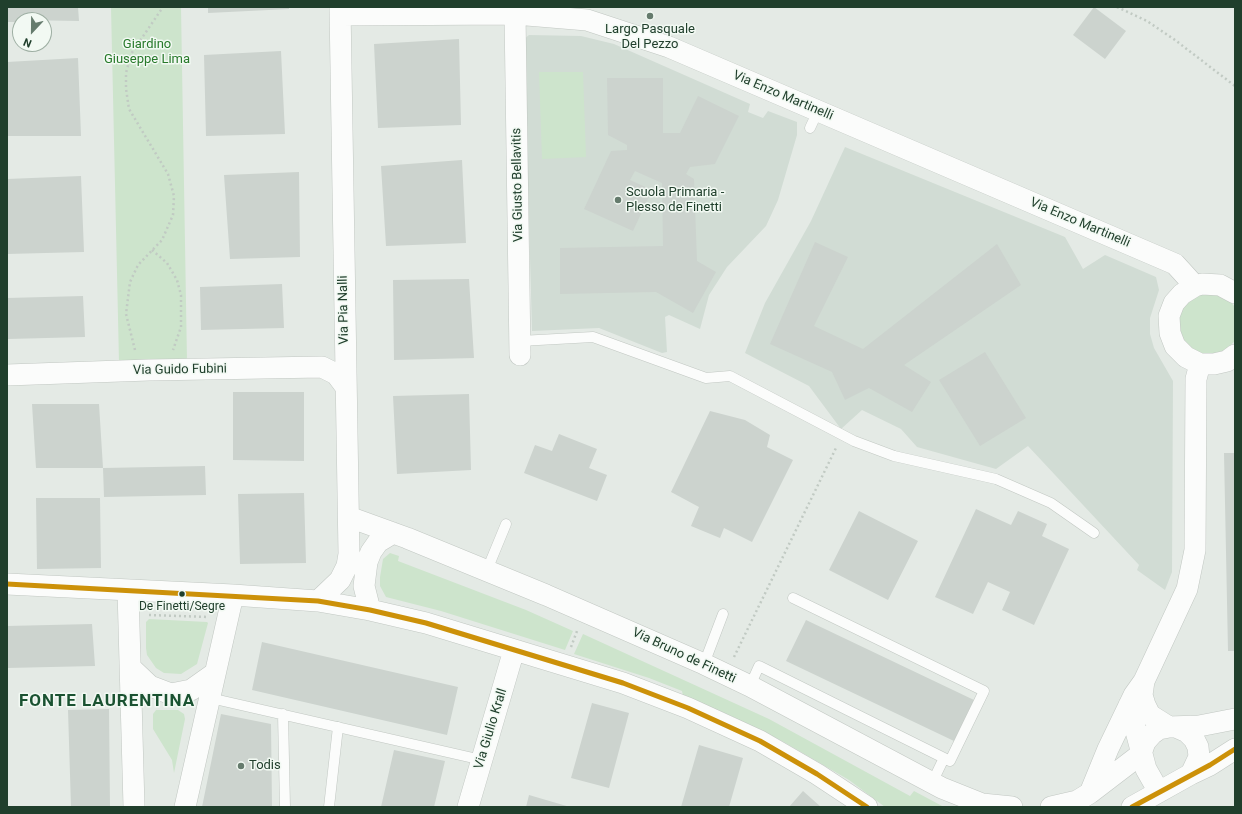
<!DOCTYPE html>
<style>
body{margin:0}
#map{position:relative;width:1242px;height:814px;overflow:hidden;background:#e4eae5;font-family:Roboto,sans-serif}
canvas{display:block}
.frame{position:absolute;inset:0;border:8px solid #203f2c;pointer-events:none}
.north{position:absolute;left:12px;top:12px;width:40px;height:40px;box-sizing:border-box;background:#f2f9f3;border:1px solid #9eafa3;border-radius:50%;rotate:202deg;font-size:11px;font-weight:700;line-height:16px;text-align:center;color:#203f2c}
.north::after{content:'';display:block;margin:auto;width:14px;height:18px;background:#657b6d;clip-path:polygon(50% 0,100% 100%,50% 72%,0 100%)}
</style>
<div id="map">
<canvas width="1242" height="814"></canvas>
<div class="frame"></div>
<div class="north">N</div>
</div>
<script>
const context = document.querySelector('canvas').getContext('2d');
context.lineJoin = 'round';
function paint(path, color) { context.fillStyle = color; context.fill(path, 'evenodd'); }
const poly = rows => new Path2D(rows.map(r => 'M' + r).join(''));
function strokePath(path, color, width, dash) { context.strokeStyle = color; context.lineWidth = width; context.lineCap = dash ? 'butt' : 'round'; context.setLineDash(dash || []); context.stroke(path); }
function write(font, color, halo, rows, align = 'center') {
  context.font = font + ' Roboto,sans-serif'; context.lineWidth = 3; context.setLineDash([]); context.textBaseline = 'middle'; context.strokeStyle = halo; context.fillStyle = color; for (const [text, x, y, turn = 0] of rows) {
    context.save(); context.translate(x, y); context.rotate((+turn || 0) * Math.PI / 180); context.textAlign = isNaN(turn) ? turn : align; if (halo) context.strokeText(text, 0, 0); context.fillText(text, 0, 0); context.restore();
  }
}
paint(poly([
 [529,35,581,36,614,44,750,104,748,112,763,118,768,111,797,122,797,135,778,200,766,226,727,267,709,295,700,329,669,315,665,317,667,352,662,353,599,328,532,331,524,39],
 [845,147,1065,237,1083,269,1105,255,1156,277,1159,290,1150,318,1150,334,1154,348,1173,381,1172,572,1165,590,1137,570,1139,565,1028,446,996,469,917,447,901,429,862,410,841,429,809,386,745,353,765,303,811,221]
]), '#d1dcd4');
paint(poly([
 [111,7,181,7,187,361,119,362],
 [539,72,583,72,586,157,542,159],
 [1208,293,1218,295,1228,299,1235,307,1235,341,1224,351,1215,355,1204,355,1195,352,1181,337,1179,317,1183,308,1189,300,1198,295],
 [390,553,399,556,398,561,526,610,573,631,565,650,441,611,386,597,380,586,380,577,383,559],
 [149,619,207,622,208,623,197,664,181,674,164,673,156,668,147,655,146,648,146,622],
 [583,634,769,719,910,796,914,791,944,807,885,807,849,780,782,741,731,716,683,696,682,691,649,678,574,654],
 [156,710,178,710,184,714,185,719,174,773,172,760,153,729,153,714]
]), '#cde4cc');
paint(poly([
 [7,7,78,7,79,21,20,20,20,22,7,22],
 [208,7,289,7,289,9,208,13],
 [1094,7,1126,31,1105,59,1073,35],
 [459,39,461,125,378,128,374,44],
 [281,51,285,134,206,136,204,55],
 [78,58,81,136,7,136,7,62],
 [607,78,663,78,663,133,680,133,698,96,739,116,715,164,690,167,686,174,694,179,697,261,716,272,693,313,656,292,560,294,560,248,663,246,662,183,635,171,630,180,652,190,633,231,584,209,611,151,627,150,627,145,608,135],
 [462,160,466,243,386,246,381,166],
 [299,172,300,257,230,259,224,175],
 [81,176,84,252,7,254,7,179],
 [815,242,848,257,814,326,863,349,997,244,1021,285,904,365,931,382,912,412,869,388,845,400,832,372,770,344],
 [469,279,474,358,394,360,393,280],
 [282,284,284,328,201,330,200,287],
 [83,296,85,337,8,339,7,298],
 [985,352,1026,418,980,446,939,380],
 [233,392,304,392,304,461,233,460],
 [469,394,471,470,397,474,393,396],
 [32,404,99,404,103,468,205,466,206,495,104,497,103,468,36,468],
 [710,411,745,420,770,435,767,447,793,460,752,542,724,528,720,538,691,526,699,507,671,492],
 [559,434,597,449,589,468,607,475,597,501,524,473,535,445,552,451],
 [1224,453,1235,453,1235,651,1228,651],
 [304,493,306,563,240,564,238,494],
 [36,498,100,498,101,568,37,569],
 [976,509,1011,525,1018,511,1047,524,1042,536,1069,549,1034,625,1002,610,1010,592,988,582,973,614,935,597],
 [859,511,918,541,888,600,829,570],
 [806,620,974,700,954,741,786,661],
 [92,624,95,666,7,668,7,626],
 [262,642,458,687,447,735,252,690],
 [592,703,629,713,609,788,571,778],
 [109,709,110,807,71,807,68,710],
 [221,714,271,724,272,807,202,807],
 [699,745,743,758,729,807,681,807],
 [394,750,445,761,434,807,381,807],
 [803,791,821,807,789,807],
 [529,795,570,807,526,807]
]), '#ccd3ce');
const lane = poly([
 [810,128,818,111],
 [520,341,593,337,706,378,730,376,854,441,894,456,996,479,1051,503,1094,533],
 [487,570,506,524],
 [704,664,723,614],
 [750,686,759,666,950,761,984,691,793,598],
 [210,698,482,760],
 [283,714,285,807],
 [932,783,944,758],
 [329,807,338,727]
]);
const street = poly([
 [515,14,520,355],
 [340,15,515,14,587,20,669,47,1175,264,1195,286],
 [1235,293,1220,285,1202,284,1195,286,1182,294,1174,303,1169,316,1170,333,1175,346,1186,357,1200,364,1214,364,1227,361,1235,355],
 [7,375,149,370,322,367,336,374,345,386],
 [349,517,407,538,546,595,704,664,750,686,942,788,982,804,1012,807],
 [7,584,233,595,318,601,370,610,426,623,623,683,688,708,760,741,817,774,867,807],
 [128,590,134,807],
 [318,601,340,580,347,566,349,554,340,7],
 [370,610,364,586,367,562,371,552,378,542,393,533],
 [131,668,150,686,171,694,191,690,215,673],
 [1144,681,1142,695,1145,705,1150,715,1169,727],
 [1129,705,1146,769,1159,792],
 [1178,728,1187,732,1194,739,1198,747,1199,757,1191,774],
 [1090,793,1108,749,1134,695,1144,681,1187,589,1195,550,1196,379,1200,364],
 [185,807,233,595],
 [468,807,514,650],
 [1051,807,1077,801,1090,793,1141,754,1145,742,1152,734,1159,729,1169,727,1199,726,1235,719],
 [1132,807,1191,774,1210,765,1235,749]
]);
strokePath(lane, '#c1c7c2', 11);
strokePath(street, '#c1c7c2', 22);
strokePath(poly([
 [1117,7,1147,21,1175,40,1235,86],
 [152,250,167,263,177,280,181,295,181,327,173,350],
 [135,350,126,314,130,282,138,265,162,240,173,215,174,196,168,174,129,109,126,89,126,73,131,54,163,7],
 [149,615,208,617],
 [571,647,577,631],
 [734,657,836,448]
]), '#c1cac3', 2.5, [2, 3]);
strokePath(lane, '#fbfcfb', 10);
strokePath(street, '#fbfcfb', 21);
strokePath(poly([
 [7,584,318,601,370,610,426,623,623,683,688,708,760,741,817,774,867,807],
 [1132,807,1210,765,1235,749]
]), '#cc9109', 5);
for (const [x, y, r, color] of [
 [650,16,4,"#657b6d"],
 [618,200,4,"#657b6d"],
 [182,594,3.5,"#203f2c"],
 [241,766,4,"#657b6d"]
]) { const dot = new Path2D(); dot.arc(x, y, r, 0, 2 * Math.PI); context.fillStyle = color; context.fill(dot); strokePath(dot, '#f2f9f3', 1.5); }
write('12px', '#203f2c', '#f2f9f3', [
 ["De Finetti/Segre",182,607]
]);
write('13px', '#203f2c', '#f2f9f3', [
 ["Largo Pasquale",650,30,"center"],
 ["Del Pezzo",650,45,"center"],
 ["Scuola Primaria -",626,193],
 ["Plesso de Finetti",626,208],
 ["Todis",249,766]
], 'left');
write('13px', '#27792a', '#f2f9f3', [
 ["Giardino",147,45],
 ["Giuseppe Lima",147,60]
]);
write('13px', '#203f2c', '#f2f9f3', [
 ["Via Enzo Martinelli",783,96,23],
 ["Via Giusto Bellavitis",518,185,-91],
 ["Via Enzo Martinelli",1080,223,23],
 ["Via Pia Nalli",344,310,-91],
 ["Via Guido Fubini",180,370,-1],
 ["Via Bruno de Finetti",684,656,25],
 ["Via Giulio Krall",491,729,-73]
]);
context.letterSpacing = '1px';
write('bold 17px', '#1a5231', '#f2f9f3', [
 ["FONTE LAURENTINA",107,702]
]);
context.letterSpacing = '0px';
</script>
